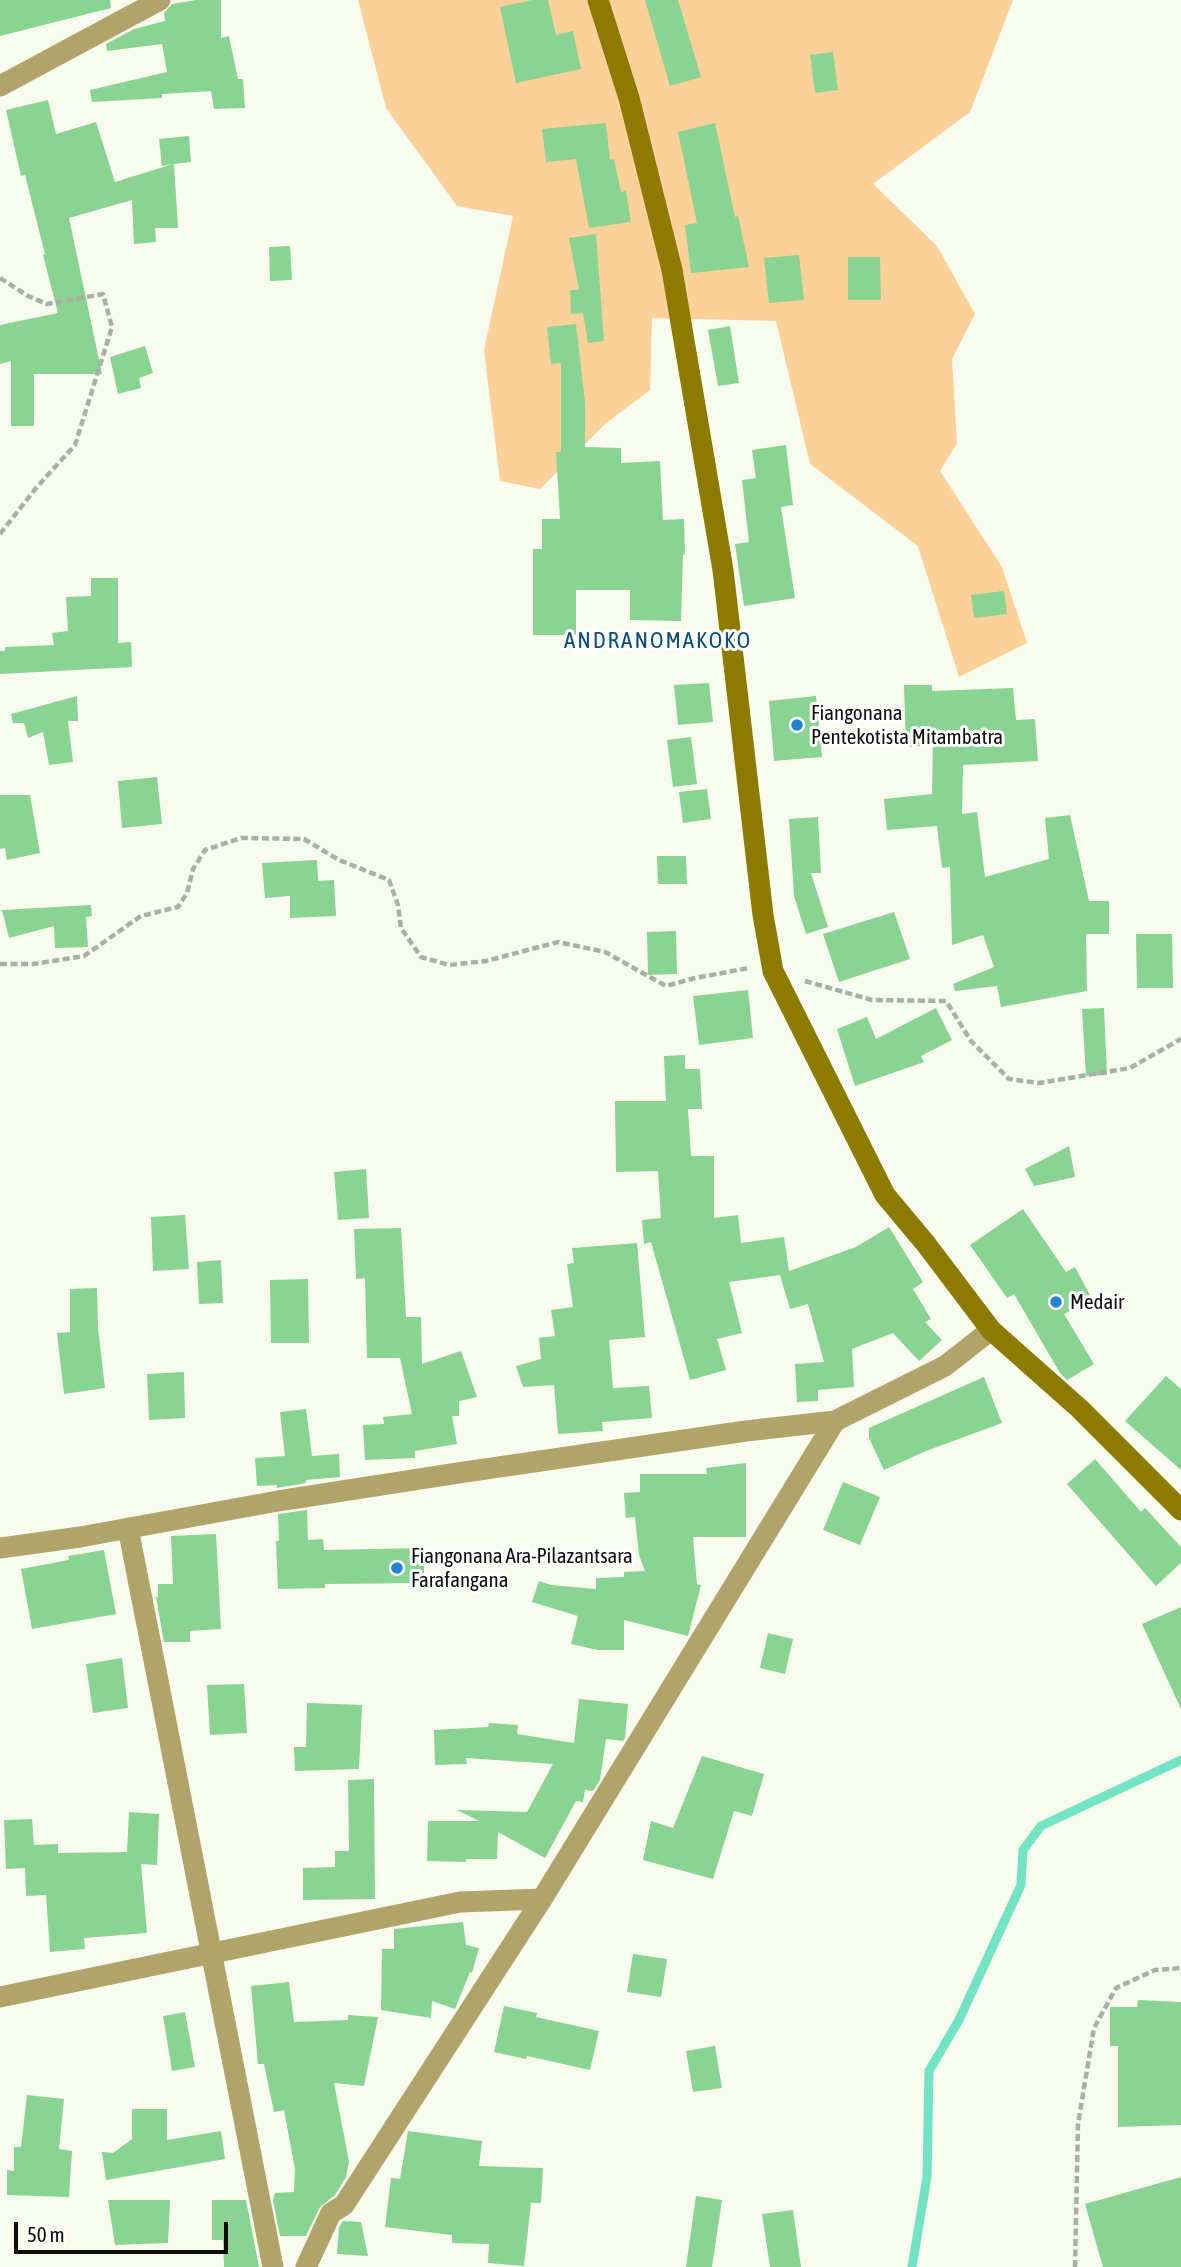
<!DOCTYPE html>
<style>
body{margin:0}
#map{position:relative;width:1181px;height:2267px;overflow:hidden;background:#f7fcef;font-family:"Asap Condensed",sans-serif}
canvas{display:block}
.scale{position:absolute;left:14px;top:2222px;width:214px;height:32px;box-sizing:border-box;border:4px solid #0d0e0a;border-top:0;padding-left:9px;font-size:21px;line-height:24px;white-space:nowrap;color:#0d0e0a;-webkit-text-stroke:5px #fff;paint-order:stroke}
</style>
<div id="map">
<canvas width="1181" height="2267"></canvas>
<div class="scale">50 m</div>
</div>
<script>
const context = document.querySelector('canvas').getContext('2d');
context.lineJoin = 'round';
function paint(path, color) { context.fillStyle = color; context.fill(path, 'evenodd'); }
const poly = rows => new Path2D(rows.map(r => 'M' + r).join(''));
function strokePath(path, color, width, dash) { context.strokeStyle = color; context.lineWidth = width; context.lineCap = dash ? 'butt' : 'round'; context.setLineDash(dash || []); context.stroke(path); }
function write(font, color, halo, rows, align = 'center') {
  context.font = font + ' "Asap Condensed",sans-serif'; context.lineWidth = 6; context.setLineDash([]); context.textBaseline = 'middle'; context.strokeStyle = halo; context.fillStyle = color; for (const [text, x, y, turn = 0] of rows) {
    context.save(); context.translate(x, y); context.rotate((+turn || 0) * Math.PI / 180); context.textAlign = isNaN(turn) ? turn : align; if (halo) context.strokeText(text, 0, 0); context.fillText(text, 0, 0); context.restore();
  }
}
paint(poly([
 [358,0,1013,0,970,112,873,184,937,246,975,314,952,359,957,443,940,471,1002,567,1027,643,959,677,918,546,810,464,776,321,652,318,650,390,605,424,540,489,500,481,484,350,513,216,457,206,386,108]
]), '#fbd099');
strokePath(poly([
 [912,2267,927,2177,929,2071,959,2020,1021,1885,1023,1850,1041,1826,1181,1760]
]), '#72e4c4', 9);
paint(poly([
 [0,0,110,0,111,8,0,36],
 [196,0,221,0,221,38,229,36,238,79,243,79,245,108,214,109,211,91,162,94,162,98,92,102,90,90,167,72,162,44,107,51,106,44,134,29,165,21,164,13,172,4],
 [532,0,548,0,556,35,573,31,581,69,516,83,500,7],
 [645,0,678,0,701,77,670,86],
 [833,52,838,90,815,93,810,55],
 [48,100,56,134,96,122,115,182,173,164,162,166,159,139,189,136,191,162,174,164,178,228,155,228,156,242,134,244,132,200,69,218,102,374,34,374,34,426,11,426,11,361,0,364,0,325,58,313,43,255,45,254,25,175,21,176,6,110],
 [606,123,610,160,614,159,621,192,626,191,631,222,589,228,576,159,546,162,542,129],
 [715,123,735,217,738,216,749,267,691,273,685,225,697,223,678,132],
 [596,234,604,341,588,343,583,313,571,314,570,290,579,290,569,238],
 [290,246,292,280,270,281,269,247],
 [799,255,804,300,769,303,764,258],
 [848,257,880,257,881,300,848,300],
 [576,324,585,402,585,447,621,448,621,463,660,461,663,520,684,519,685,554,683,555,681,621,630,620,630,590,576,590,576,635,533,635,533,549,542,549,542,519,560,519,556,452,561,452,561,363,551,364,547,327],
 [730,326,739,383,718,386,708,330],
 [145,346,153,373,139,378,141,388,118,394,110,357],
 [786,445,793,505,781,507,795,598,744,606,735,544,749,542,742,480,756,478,752,450],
 [91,578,118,578,118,643,131,642,132,667,0,674,0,651,5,651,5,647,54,645,52,633,68,631,66,597,91,596],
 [1004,591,1007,614,974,618,971,595],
 [709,683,713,722,678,725,674,685],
 [904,685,932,685,932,691,1013,688,1016,720,1035,719,1038,761,963,765,962,814,977,812,985,877,1049,859,1045,818,1070,815,1089,901,1109,901,1109,934,1086,934,1087,991,1001,1007,997,986,955,991,953,984,994,967,983,935,952,945,950,867,942,868,937,826,887,830,884,799,932,794,933,745,906,747],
 [77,696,78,721,68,721,73,762,49,765,43,732,28,738,24,723,13,723,11,714],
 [816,696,822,757,774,761,769,701],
 [691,737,697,784,673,787,667,740],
 [157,777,162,824,122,828,118,781],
 [707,789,711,819,683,823,679,792],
 [0,795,30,795,40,853,7,860,5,848,0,849],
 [818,817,821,873,811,873,828,927,806,934,794,896,789,819],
 [657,856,686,856,687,884,658,884],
 [317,860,318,881,334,880,336,916,290,918,290,896,265,898,262,863],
 [91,905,92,916,86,917,88,947,55,948,54,926,9,938,2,910],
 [894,912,910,959,839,982,823,934],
 [676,931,677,974,648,975,647,932],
 [1136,934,1172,934,1173,988,1137,988],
 [748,990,753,1038,699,1045,693,996],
 [936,1008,952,1040,921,1056,924,1062,855,1086,837,1029,867,1017,876,1039],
 [1104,1008,1107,1075,1086,1076,1082,1009],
 [685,1055,685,1069,700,1069,702,1109,688,1109,691,1156,714,1156,714,1218,738,1215,741,1243,784,1237,789,1271,856,1247,889,1227,923,1282,913,1289,931,1319,925,1322,942,1340,919,1361,893,1333,852,1349,854,1387,818,1390,818,1401,797,1402,795,1364,824,1362,808,1304,790,1309,780,1275,729,1282,742,1333,717,1339,726,1370,690,1380,651,1242,644,1244,642,1220,661,1218,658,1171,616,1172,615,1101,666,1101,664,1056],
 [1069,1146,1075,1177,1034,1186,1025,1169],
 [366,1169,369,1218,338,1220,334,1172],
 [1023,1209,1066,1272,1075,1267,1092,1299,1064,1314,1094,1364,1067,1380,1060,1373,1014,1294,1007,1298,970,1245],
 [185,1215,189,1269,153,1271,151,1217],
 [401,1228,406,1317,421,1317,422,1364,461,1351,477,1397,459,1401,459,1416,452,1416,457,1444,415,1451,415,1458,365,1460,363,1425,384,1424,383,1417,412,1414,400,1358,367,1358,365,1278,356,1279,354,1229],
 [637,1243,645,1337,609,1340,613,1388,649,1386,652,1418,602,1422,603,1431,558,1434,554,1385,523,1387,516,1366,541,1359,539,1338,555,1336,551,1310,573,1307,567,1264,574,1263,572,1248],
 [221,1260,223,1303,199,1304,197,1262],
 [308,1279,309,1343,271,1343,270,1280],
 [97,1288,98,1328,105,1388,64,1394,57,1333,70,1332,70,1289],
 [184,1372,185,1418,149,1420,147,1374],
 [1166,1376,1181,1389,1181,1470,1125,1421],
 [984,1377,1002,1423,926,1451,884,1470,869,1438,869,1428],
 [306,1409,312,1456,339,1454,340,1477,306,1480,306,1483,277,1488,277,1485,257,1486,255,1458,285,1456,280,1412],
 [1095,1459,1141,1512,1145,1508,1181,1547,1181,1563,1156,1586,1067,1484],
 [746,1463,746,1537,693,1537,697,1584,701,1585,688,1636,624,1620,624,1650,598,1650,571,1644,578,1616,532,1602,539,1581,551,1585,596,1589,596,1578,624,1577,624,1572,645,1571,639,1555,635,1517,626,1518,624,1493,640,1492,640,1474,707,1474,706,1468],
 [843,1482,880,1497,860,1545,823,1530],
 [307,1510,308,1540,323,1539,324,1550,424,1548,424,1583,325,1584,325,1588,278,1589,276,1541,279,1541,278,1514],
 [216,1534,221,1629,190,1631,190,1642,164,1642,156,1597,158,1597,158,1584,173,1584,171,1536],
 [104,1550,116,1614,32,1629,21,1569,69,1560,68,1556],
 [1181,1607,1181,1709,1142,1624],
 [768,1633,793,1639,785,1674,760,1668],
 [122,1658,128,1708,93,1713,86,1664],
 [244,1684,247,1733,210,1735,207,1685],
 [579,1699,628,1704,625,1738,623,1741,606,1739,600,1780,593,1791,585,1790,583,1802,576,1801,545,1858,498,1832,497,1859,466,1859,466,1862,427,1861,428,1821,479,1821,457,1810,527,1812,553,1764,466,1758,467,1764,435,1765,434,1730,488,1727,489,1723,518,1725,517,1734,574,1743],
 [307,1703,362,1705,359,1769,295,1771,294,1747,306,1747],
 [702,1756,764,1774,752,1816,734,1811,713,1879,643,1860,651,1821,673,1828],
 [374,1779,375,1899,303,1900,303,1868,335,1867,335,1851,349,1851,348,1780],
 [129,1812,159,1814,157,1865,141,1864,147,1933,84,1938,85,1949,50,1952,46,1895,26,1896,25,1868,6,1869,4,1820,32,1819,34,1845,58,1844,58,1853,127,1852],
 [463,1922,466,1945,479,1948,472,1973,470,1972,455,2009,432,2001,431,2018,381,2010,382,1949,394,1949,394,1929],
 [633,1954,667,1959,661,1997,627,1992],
 [289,1982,294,2022,348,2020,348,2015,378,2017,364,2086,334,2083,349,2162,346,2177,335,2195,320,2207,306,2236,280,2236,273,2200,275,2193,294,2192,295,2169,284,2110,274,2112,264,2064,258,2064,251,1986],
 [1138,2000,1181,2002,1181,2125,1118,2127,1118,2046,1110,2046,1110,2007,1137,2007],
 [504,2006,537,2013,536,2017,599,2031,590,2070,527,2056,526,2059,494,2052],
 [185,2012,195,2067,172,2071,163,2016],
 [715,2046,722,2088,693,2092,686,2051],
 [27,2095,64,2099,59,2149,72,2151,69,2197,7,2195,7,2170,14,2171,14,2147,21,2147],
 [132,2109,167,2109,167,2140,221,2131,225,2159,106,2180,102,2152,113,2153,132,2139],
 [408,2131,482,2141,479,2166,543,2168,541,2203,531,2203,524,2266,488,2263,489,2244,452,2243,452,2235,385,2227,391,2178,400,2179],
 [1181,2177,1181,2267,1103,2267,1085,2204],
 [696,2196,722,2200,712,2267,686,2267],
 [108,2200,170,2200,168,2243,115,2245],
 [212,2200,246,2200,259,2267,224,2267,223,2240,212,2240],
 [793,2210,801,2267,770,2267,762,2214],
 [343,2221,361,2222,368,2256,337,2254,339,2227]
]), '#89d393');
strokePath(poly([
 [0,278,28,296,47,304,103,294,112,327,75,445,36,488,0,534],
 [0,964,34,964,84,956,141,916,178,907,187,893,193,869,205,850,241,838,304,839,339,860,389,880,398,905,401,928,421,957,449,965,486,961,558,942,605,952,666,986,695,978,749,968],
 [805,981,872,1000,946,1001,971,1041,1009,1079,1039,1083,1130,1068,1181,1039],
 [1075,2267,1078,2124,1094,2028,1116,1988,1155,1970,1181,1968]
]), '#abaea4', 4.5, [7, 3.5]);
strokePath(poly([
 [0,86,160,0],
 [128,1528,273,2267],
 [0,1548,80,1537,278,1501,458,1473,746,1431,835,1421,945,1366,991,1330],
 [0,1997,460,1902,542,1899],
 [306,2267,331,2213,344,2205,542,1899,835,1421]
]), '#b0a46a', 21);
strokePath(poly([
 [598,0,629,98,672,270,723,570,763,915,773,971,885,1195,926,1244,991,1330,1080,1409,1181,1510]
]), '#8d7a01', 21);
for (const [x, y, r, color] of [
 [797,725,7,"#2285d0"],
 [1056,1302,7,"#2285d0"],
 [397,1568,7,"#2285d0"]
]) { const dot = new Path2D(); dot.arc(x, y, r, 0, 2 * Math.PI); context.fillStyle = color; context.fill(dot); strokePath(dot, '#fff', 2.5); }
write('21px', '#0d0e0a', '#fff', [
 ["Fiangonana",811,713],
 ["Pentekotista Mitambatra",811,737],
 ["Medair",1070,1302],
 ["Fiangonana Ara-Pilazantsara",411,1556],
 ["Farafangana",411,1580]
], 'left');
context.letterSpacing = '2px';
write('23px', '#0b4c7b', '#fff', [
 ["ANDRANOMAKOKO",658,641]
]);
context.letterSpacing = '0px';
</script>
